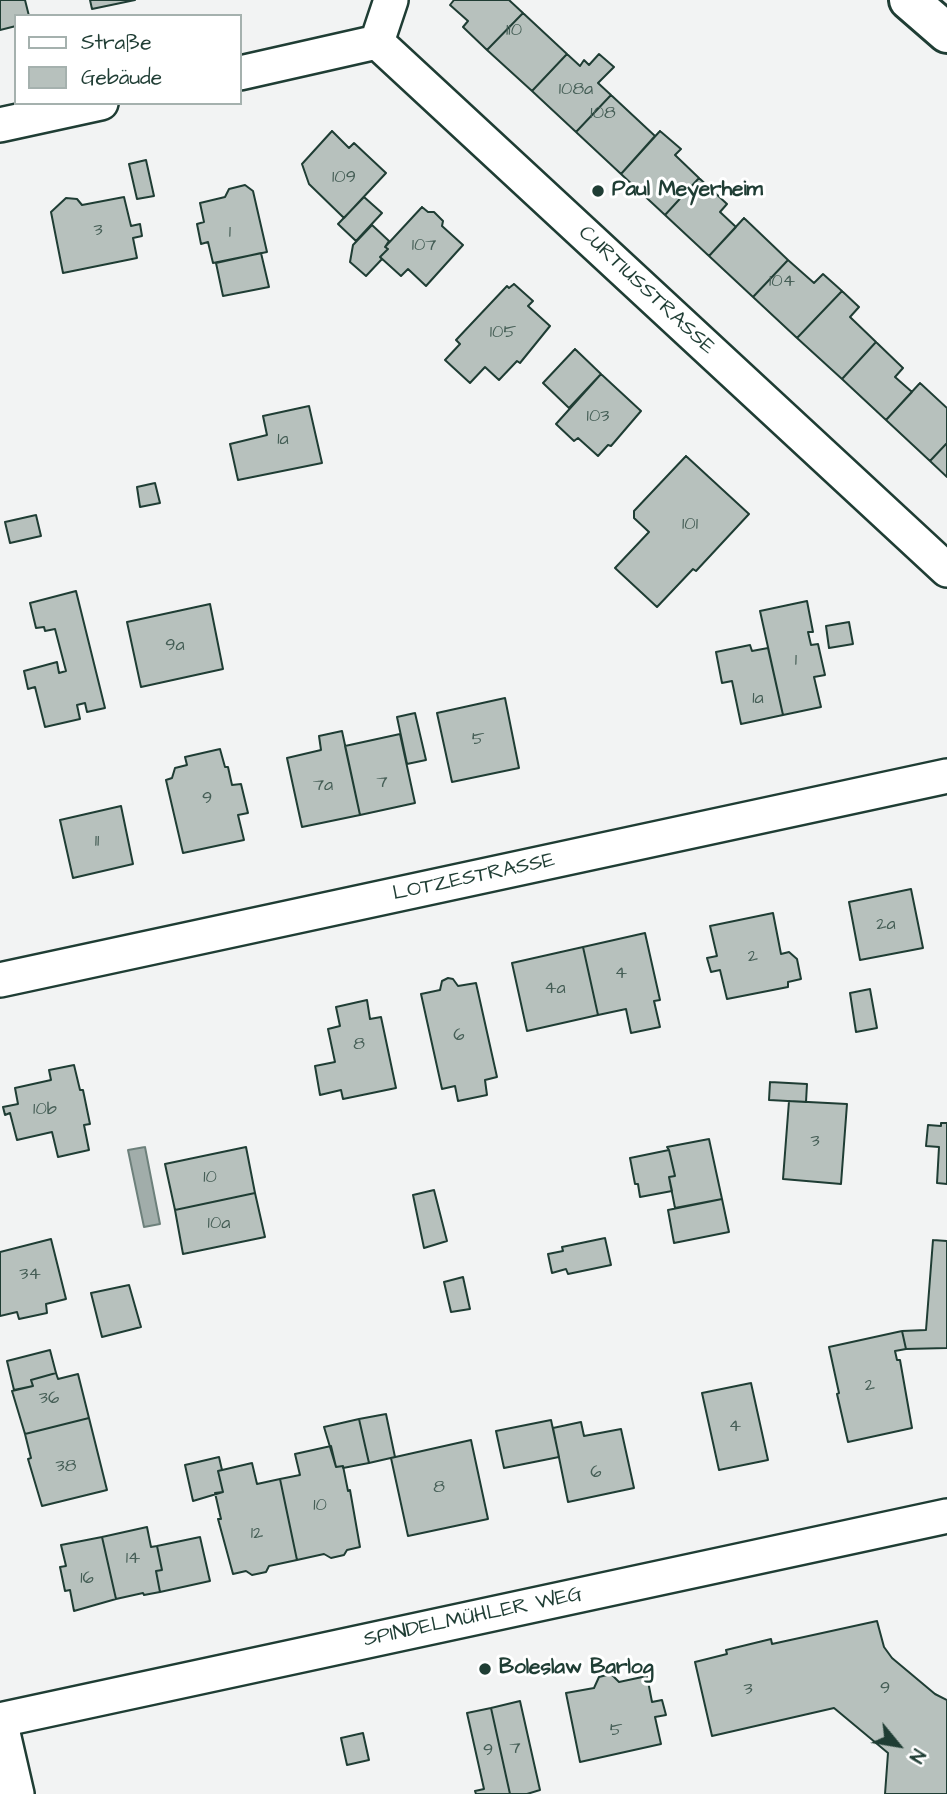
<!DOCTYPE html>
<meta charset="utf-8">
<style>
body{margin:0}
#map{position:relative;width:947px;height:1794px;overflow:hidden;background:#f2f3f3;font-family:"Architects Daughter",sans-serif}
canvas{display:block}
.legend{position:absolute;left:14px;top:14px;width:228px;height:91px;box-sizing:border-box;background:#fff;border:2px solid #a5b1ae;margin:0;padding:9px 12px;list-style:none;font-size:21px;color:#1f3d34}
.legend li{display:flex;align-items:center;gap:14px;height:35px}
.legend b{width:35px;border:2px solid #a5b1ae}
.north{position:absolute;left:863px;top:1710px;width:70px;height:70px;-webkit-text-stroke:5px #fff;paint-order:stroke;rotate:120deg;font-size:19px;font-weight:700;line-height:28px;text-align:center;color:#1f3d34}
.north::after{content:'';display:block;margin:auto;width:24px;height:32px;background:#1f3d34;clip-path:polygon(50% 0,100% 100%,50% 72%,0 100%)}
</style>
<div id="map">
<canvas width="947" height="1794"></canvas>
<ul class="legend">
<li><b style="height:9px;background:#fff"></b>Straße</li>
<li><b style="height:19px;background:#b7c1bd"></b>Gebäude</li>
</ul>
<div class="north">N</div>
</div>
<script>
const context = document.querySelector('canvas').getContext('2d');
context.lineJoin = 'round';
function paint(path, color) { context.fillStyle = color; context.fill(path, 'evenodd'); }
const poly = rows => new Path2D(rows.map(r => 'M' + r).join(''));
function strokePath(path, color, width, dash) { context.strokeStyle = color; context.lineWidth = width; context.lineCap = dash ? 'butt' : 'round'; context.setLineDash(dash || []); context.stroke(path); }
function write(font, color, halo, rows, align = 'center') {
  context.font = font + ' "Architects Daughter",sans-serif'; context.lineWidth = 6; context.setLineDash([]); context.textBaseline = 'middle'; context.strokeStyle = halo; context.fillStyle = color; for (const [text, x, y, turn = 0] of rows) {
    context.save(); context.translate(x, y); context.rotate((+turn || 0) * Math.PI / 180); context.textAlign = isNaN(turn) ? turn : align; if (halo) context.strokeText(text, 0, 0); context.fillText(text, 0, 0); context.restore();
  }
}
const water = poly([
 [145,1147,160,1224,144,1227,128,1150,145,1147]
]);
paint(water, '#a1adaa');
strokePath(water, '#6d807b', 2);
const building = poly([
 [0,0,25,0,29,16,16,16,16,26,0,30,0,0],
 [90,0,135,0,92,9,90,0],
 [454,0,509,0,523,13,487,50,463,27,468,21,450,5,454,0],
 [523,13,567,54,532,91,487,50,523,13],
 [567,54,580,66,584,60,589,65,599,54,614,67,598,83,611,95,576,132,532,91,567,54],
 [611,95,655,136,621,174,576,132,611,95],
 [332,131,349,148,354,143,386,173,344,218,309,184,302,164,332,131],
 [660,131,681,149,675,155,699,178,665,215,621,174,660,131],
 [146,160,154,196,137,199,129,164,146,160],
 [699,178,727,204,720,212,736,227,709,256,665,215,699,178],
 [245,185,253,191,267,252,213,263,208,242,201,244,197,224,204,222,200,203,225,197,229,189,245,185],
 [124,197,131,226,140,224,142,236,133,238,137,258,63,273,51,212,66,198,77,199,82,205,124,197],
 [364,197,382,213,356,241,338,224,364,197],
 [422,207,428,212,434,212,443,221,442,226,463,245,426,286,408,269,401,276,380,257,388,249,385,247,422,207],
 [744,218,788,260,753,297,709,256,744,218],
 [372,225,389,241,385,247,388,249,380,257,382,259,366,276,350,262,353,245,372,225],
 [261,253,269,287,223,296,216,263,261,253],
 [788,260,814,283,823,274,842,291,797,338,753,297,788,260],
 [514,284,533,301,528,306,550,326,520,363,517,361,499,380,485,367,470,383,445,360,460,344,456,340,507,286,509,288,514,284],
 [842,291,859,307,850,317,876,342,842,379,797,338,842,291],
 [876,342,903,368,895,377,912,392,886,420,842,379,876,342],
 [575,349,601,374,569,408,543,383,575,349],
 [601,374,641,411,611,446,608,445,598,456,578,438,574,441,556,424,601,374],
 [920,383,947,408,947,443,930,461,886,420,920,383],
 [309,406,322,463,238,480,230,444,267,435,263,416,309,406],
 [947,443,947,477,930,461,947,443],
 [686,456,749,514,696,571,693,569,657,607,615,568,649,532,634,518,634,511,686,456],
 [155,483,160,503,140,507,137,487,155,483],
 [36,515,41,536,10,543,5,522,36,515],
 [76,591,105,708,87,712,85,703,77,705,80,719,45,727,35,687,28,689,24,671,57,662,59,673,66,671,55,629,45,631,44,627,36,628,30,603,76,591],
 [807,601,813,632,808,632,811,645,818,644,825,675,814,677,821,707,783,715,760,611,807,601],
 [210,604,223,669,141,687,127,622,210,604],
 [849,622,853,644,829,648,826,626,849,622],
 [750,645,752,651,768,648,783,715,741,724,732,681,722,683,716,652,750,645],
 [505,698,519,768,452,782,437,713,505,698],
 [415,713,426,760,407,764,397,717,415,713],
 [342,731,360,815,302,827,287,758,321,750,319,736,342,731],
 [400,734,415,803,360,815,345,746,400,734],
 [220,749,225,767,228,767,232,785,241,784,248,813,238,815,244,840,183,853,166,780,172,778,175,768,187,765,185,757,220,749],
 [121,806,133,864,73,878,60,820,121,806],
 [911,889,923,948,860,960,849,902,911,889],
 [773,913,781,954,789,952,797,959,801,979,788,982,788,987,727,999,720,970,711,972,707,958,717,956,710,926,773,913],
 [645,933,660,1000,654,1001,660,1027,631,1033,626,1009,598,1015,583,947,645,933],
 [583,947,598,1015,527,1031,512,963,583,947],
 [448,978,453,979,458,986,476,983,497,1077,485,1080,487,1095,458,1101,455,1086,442,1089,421,994,440,990,442,981,448,978],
 [870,989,877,1028,856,1032,850,993,870,989],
 [367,1000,370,1019,381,1017,396,1088,343,1099,341,1090,320,1095,315,1066,335,1062,328,1029,340,1026,336,1007,367,1000],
 [74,1065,80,1090,83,1090,90,1124,84,1125,89,1150,58,1157,52,1132,17,1140,10,1113,5,1115,3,1107,18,1104,15,1088,51,1080,49,1070,74,1065],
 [770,1082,807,1084,806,1102,769,1100,770,1082],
 [789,1101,847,1104,841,1184,783,1179,789,1101],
 [941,1123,947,1123,947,1184,937,1183,939,1147,926,1146,928,1125,941,1126,941,1123],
 [709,1139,722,1199,675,1208,669,1177,675,1176,669,1150,667,1147,709,1139],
 [246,1147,255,1193,175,1210,165,1164,246,1147],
 [669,1150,675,1176,669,1177,672,1191,640,1197,638,1184,635,1184,630,1158,669,1150],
 [434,1190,447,1241,424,1248,413,1195,434,1190],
 [255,1193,265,1237,183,1254,175,1210,255,1193],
 [722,1199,729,1232,674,1243,668,1210,722,1199],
 [605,1238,611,1265,568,1274,566,1269,552,1273,548,1254,563,1251,562,1247,605,1238],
 [51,1239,66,1299,46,1304,47,1313,19,1319,17,1312,0,1316,0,1252,51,1239],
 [933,1240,947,1241,947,1348,906,1349,902,1331,926,1330,933,1240],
 [463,1277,470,1309,451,1312,444,1282,463,1277],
 [129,1285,141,1327,102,1337,91,1293,129,1285],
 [902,1331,906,1349,895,1351,897,1360,900,1360,912,1428,848,1442,837,1394,839,1393,829,1347,902,1331],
 [50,1350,56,1373,31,1380,33,1386,14,1390,7,1361,50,1350],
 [56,1373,58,1379,78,1374,89,1418,25,1434,12,1391,33,1386,31,1380,56,1373],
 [751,1383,768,1460,719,1470,702,1393,751,1383],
 [386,1414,395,1457,369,1463,359,1419,386,1414],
 [89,1418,107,1490,42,1506,28,1459,31,1458,25,1434,89,1418],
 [359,1419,369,1463,343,1468,343,1466,336,1467,324,1427,359,1419],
 [551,1420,559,1457,504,1468,496,1431,551,1420],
 [581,1422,584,1436,621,1429,634,1488,568,1502,553,1428,581,1422],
 [471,1440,488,1519,408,1536,391,1458,471,1440],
 [331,1446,336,1467,343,1466,348,1491,350,1490,360,1547,347,1550,344,1555,331,1558,324,1554,297,1560,280,1479,300,1475,295,1454,331,1446],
 [219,1457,222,1470,218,1471,223,1492,193,1501,185,1465,219,1457],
 [252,1463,257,1484,280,1479,297,1560,269,1566,266,1572,252,1575,246,1571,233,1574,218,1519,221,1519,215,1493,223,1492,218,1471,252,1463],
 [147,1527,151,1547,157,1546,162,1570,156,1571,160,1592,144,1595,143,1593,116,1599,102,1537,147,1527],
 [102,1537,116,1599,74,1611,70,1590,65,1591,60,1567,66,1566,61,1545,102,1537],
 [200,1537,210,1581,160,1592,156,1571,162,1570,157,1546,200,1537],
 [877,1621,884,1647,892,1658,935,1694,947,1700,947,1794,885,1794,888,1753,834,1708,712,1736,695,1662,727,1654,726,1650,771,1639,772,1644,877,1621],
 [611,1674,619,1682,647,1676,652,1702,662,1700,666,1715,655,1717,661,1744,580,1762,566,1693,594,1688,599,1677,611,1674],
 [520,1701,540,1790,527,1794,510,1794,491,1708,520,1701],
 [491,1708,510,1794,476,1794,475,1791,484,1789,467,1713,491,1708],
 [363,1733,369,1760,347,1765,341,1738,363,1733]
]);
paint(building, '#b7c1bd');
strokePath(building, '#1f3d34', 2);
const street = poly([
 [391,0,377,42,947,570],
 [240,73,377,42],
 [0,125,101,103],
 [0,980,947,776],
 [0,1720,947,1516],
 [0,1720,17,1794]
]);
const secondary = poly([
 [909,0,947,33]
]);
strokePath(street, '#1f3d34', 38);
strokePath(secondary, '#1f3d34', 44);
strokePath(street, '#fff', 33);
strokePath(secondary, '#fff', 38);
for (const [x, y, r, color] of [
 [598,191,7,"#1f3d34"],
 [485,1669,7,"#1f3d34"]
]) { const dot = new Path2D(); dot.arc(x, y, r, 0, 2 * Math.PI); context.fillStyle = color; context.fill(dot); strokePath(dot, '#fff', 2.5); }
write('18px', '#455e56', null, [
 ["110",514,31],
 ["108a",576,90],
 ["108",603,114],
 ["109",344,178],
 ["3",98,231],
 ["1",230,233],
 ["107",424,246],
 ["104",782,282],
 ["105",503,333],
 ["103",598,417],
 ["1a",283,440],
 ["101",690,525],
 ["9a",175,646],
 ["1",796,661],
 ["1a",758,699],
 ["5",478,740],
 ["7",382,783],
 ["7a",323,786],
 ["9",207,799],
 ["11",97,842],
 ["2a",886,925],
 ["2",753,957],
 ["4",621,974],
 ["4a",555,989],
 ["6",459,1036],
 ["8",359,1045],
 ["10b",45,1110],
 ["3",815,1142],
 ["10",210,1178],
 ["10a",219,1224],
 ["34",30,1275],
 ["2",870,1386],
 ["36",49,1399],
 ["4",735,1427],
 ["38",66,1467],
 ["6",596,1473],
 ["8",439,1488],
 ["10",320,1506],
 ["12",257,1534],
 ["14",133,1559],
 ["16",87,1579],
 ["9",885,1689],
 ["3",748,1690],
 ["5",616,1731],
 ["7",515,1749],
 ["9",488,1751]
]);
write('bold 21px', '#1f3d34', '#fff', [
 ["Paul Meyerheim",612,191],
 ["Boleslaw Barlog",499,1669]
], 'left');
write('21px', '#1f3d34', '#fff', [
 ["CURTIUSSTRASSE",646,291,43],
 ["LOTZESTRASSE",474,878,-12],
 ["SPINDELMÜHLER WEG",473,1618,-12]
]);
</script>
